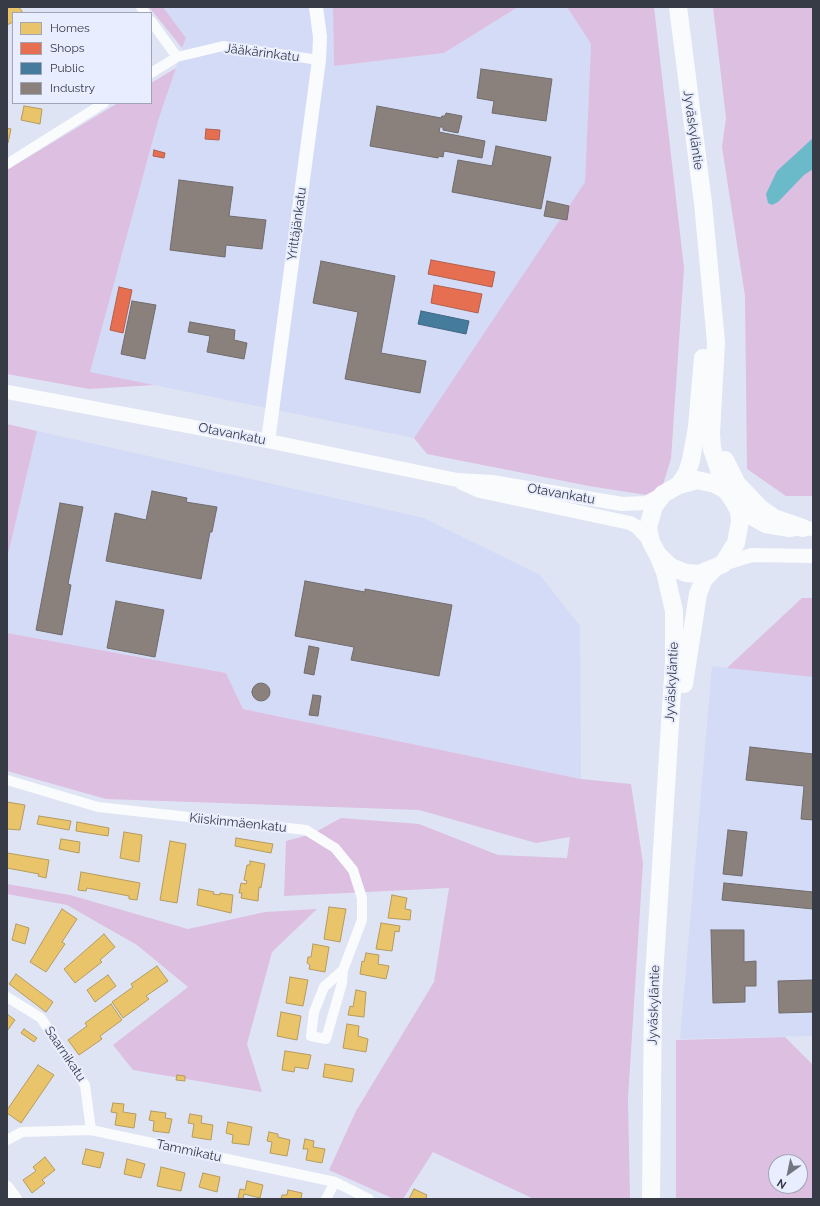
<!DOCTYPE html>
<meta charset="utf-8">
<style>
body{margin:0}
#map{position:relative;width:820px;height:1206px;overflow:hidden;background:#dfe4f4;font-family:Raleway,sans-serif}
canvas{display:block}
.frame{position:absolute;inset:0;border:8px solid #373b46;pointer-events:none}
.legend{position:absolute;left:12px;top:12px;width:140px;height:92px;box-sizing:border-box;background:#e8eeff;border:1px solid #a1a6b5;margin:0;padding:5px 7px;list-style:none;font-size:12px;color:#373b46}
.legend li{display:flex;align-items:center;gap:8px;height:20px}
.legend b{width:20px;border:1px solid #a1a6b5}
.north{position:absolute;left:768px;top:1154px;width:40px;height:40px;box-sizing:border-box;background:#e8eeff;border:1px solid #a1a6b5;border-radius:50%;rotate:213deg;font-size:11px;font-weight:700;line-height:16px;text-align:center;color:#373b46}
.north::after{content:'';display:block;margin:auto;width:14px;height:18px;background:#727683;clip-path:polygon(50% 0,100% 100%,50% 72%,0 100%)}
</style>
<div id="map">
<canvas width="820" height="1206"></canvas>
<div class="frame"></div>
<ul class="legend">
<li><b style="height:11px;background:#e9c46a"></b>Homes</li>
<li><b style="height:11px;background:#e76f51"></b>Shops</li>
<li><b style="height:11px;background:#457b9d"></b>Public</li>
<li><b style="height:11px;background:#8a817c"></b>Industry</li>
</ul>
<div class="north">N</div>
</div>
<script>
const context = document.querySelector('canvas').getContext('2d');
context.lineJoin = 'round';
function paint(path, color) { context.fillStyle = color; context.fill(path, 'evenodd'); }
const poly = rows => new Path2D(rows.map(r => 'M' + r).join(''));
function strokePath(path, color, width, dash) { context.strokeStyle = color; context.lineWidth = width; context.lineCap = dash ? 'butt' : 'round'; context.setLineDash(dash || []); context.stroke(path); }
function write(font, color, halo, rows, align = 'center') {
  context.font = font + ' Raleway,sans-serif'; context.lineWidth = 4; context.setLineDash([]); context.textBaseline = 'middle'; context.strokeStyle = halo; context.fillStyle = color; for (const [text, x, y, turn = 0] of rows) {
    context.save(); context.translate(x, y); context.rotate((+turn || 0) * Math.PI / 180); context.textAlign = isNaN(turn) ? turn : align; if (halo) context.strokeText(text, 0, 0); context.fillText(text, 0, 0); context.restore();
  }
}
paint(poly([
 [163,7,333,7,334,66,444,53,518,7,567,7,591,44,585,182,414,438,90,372,158,121,186,38],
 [37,431,424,518,540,575,580,626,581,779,243,709,226,673,7,633,7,559],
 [712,666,813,677,813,1036,680,1039]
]), '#d3dbf6');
paint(poly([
 [149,7,163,7,186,38,182,48],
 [333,7,518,7,444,53,334,66],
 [567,7,654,7,684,268,671,459,659,497,589,486,427,454,414,438,585,182,591,44],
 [713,7,813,7,813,496,786,496,747,469,745,296,722,147,726,118],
 [176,68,158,121,90,372,154,385,89,389,7,374,7,170,118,103,151,103,151,83],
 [7,424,37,431,7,559],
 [802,598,813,598,813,677,727,668],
 [7,633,226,673,243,709,581,779,631,784,643,863,628,1098,630,1199,534,1199,433,1152,403,1199,394,1199,329,1170,356,1111,434,982,449,888,284,896,286,841,312,834,341,818,419,824,498,855,567,858,570,837,536,843,419,810,106,799,7,771],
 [7,884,70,895,188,929,265,912,317,909,272,952,247,1044,262,1092,133,1070,113,1045,188,987,137,945,67,905,7,894],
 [785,1037,813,1065,813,1199,676,1199,676,1040],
 [776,1162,800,1162,800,1186,776,1186]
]), '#ddbfe1');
paint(poly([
 [813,138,813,169,804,175,778,202,772,205,768,203,766,194,777,171]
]), '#6bbaca');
const homes = poly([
 [9,7,19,7,23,13,13,13,13,22,7,25,7,8,9,7],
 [24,106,42,109,40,124,21,120,24,106],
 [7,128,11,129,8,143,7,143,7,128],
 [7,802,25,805,20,830,7,829,7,802],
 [39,816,71,821,69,830,37,824,39,816],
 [77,822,109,828,108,836,76,831,77,822],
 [124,832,142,835,139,862,120,858,124,832],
 [236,838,273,844,271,853,235,846,236,838],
 [61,839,80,842,79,853,59,849,61,839],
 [170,841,186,844,177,903,160,900,170,841],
 [7,853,49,860,46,878,38,876,39,874,7,868,7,853],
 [250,861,265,864,261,888,259,887,258,901,241,898,242,893,239,893,241,883,246,884,247,881,244,880,247,865,250,865,250,861],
 [81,872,140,883,137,900,129,899,129,896,87,888,86,891,78,890,81,872],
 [199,889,214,892,213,894,220,895,220,893,233,895,231,913,197,905,199,889],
 [392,895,407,898,405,909,411,910,410,920,388,918,392,895],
 [329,907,346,909,340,942,324,939,329,907],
 [62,909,77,919,62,942,65,944,46,972,30,962,62,909],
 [381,923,400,926,399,932,395,931,392,951,376,949,381,923],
 [16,924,29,928,25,944,12,940,16,924],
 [104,934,115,947,100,960,102,962,75,983,64,969,104,934],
 [313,944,329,947,325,972,309,969,310,965,307,963,308,957,311,957,313,944],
 [366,953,379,955,378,964,389,966,386,979,360,974,362,961,364,962,366,953],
 [157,966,168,981,146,996,149,999,123,1018,112,1002,133,987,131,984,157,966],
 [16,974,53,1002,46,1012,9,984,16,974],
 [108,975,116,986,95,1002,87,990,108,975],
 [290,977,308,980,303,1006,286,1003,290,977],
 [356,990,366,992,364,1017,348,1015,350,1006,353,1007,356,990],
 [111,1004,122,1020,100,1036,102,1039,79,1055,68,1040,87,1026,85,1023,111,1004],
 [281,1012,301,1016,297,1040,277,1036,281,1012],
 [7,1014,15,1020,7,1031,7,1014],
 [347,1024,359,1026,358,1036,368,1039,366,1052,343,1048,347,1024],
 [24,1029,37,1038,34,1042,21,1033,24,1029],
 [285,1051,311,1055,308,1069,295,1067,294,1072,282,1070,285,1051],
 [325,1064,354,1069,352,1082,323,1077,325,1064],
 [38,1065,54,1075,21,1123,7,1113,7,1110,38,1065],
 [177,1075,185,1076,185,1081,176,1080,177,1075],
 [113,1103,124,1104,123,1112,136,1114,134,1128,115,1125,117,1113,111,1112,113,1103],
 [151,1111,166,1113,165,1118,172,1119,169,1133,153,1131,154,1121,149,1120,151,1111],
 [190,1114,202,1116,201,1123,213,1125,211,1140,192,1137,194,1124,188,1123,190,1114],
 [228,1122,252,1127,249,1145,232,1143,233,1135,226,1133,228,1122],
 [269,1132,278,1134,278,1137,290,1140,287,1156,270,1153,272,1142,267,1141,269,1132],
 [305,1139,314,1141,313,1147,325,1149,322,1163,306,1160,308,1149,303,1149,305,1139],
 [86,1149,104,1153,100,1168,82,1164,86,1149],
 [45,1157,55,1170,42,1180,45,1183,32,1193,23,1180,36,1171,33,1167,45,1157],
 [127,1159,145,1164,141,1178,124,1174,127,1159],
 [161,1167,185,1173,181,1191,157,1186,161,1167],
 [203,1173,220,1177,217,1192,199,1187,203,1173],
 [247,1181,263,1185,260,1198,244,1194,243,1199,238,1198,240,1189,245,1190,247,1181],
 [414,1189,427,1195,426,1197,428,1199,409,1199,414,1189],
 [288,1190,302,1193,301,1199,281,1199,282,1195,287,1195,288,1190]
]);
paint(homes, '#e9c46a');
strokePath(homes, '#b49b5f', 1);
const shops = poly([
 [206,129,220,130,219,140,205,139,206,129],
 [154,150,165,153,164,158,153,156,154,150],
 [431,260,495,272,492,287,428,274,431,260],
 [434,285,482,294,478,313,431,303,434,285],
 [119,287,132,290,123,333,110,330,119,287]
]);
paint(shops, '#e76f51');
strokePath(shops, '#b25f4e', 1);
const public = poly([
 [421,311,469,321,466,334,418,324,421,311]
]);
paint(public, '#457b9d');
strokePath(public, '#416883', 1);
const industry = poly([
 [481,69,552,79,546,121,492,113,494,101,477,98,481,69],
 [377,106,441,118,442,116,445,116,446,113,462,116,458,133,443,130,443,127,440,127,439,132,485,141,482,158,444,151,443,157,439,156,438,158,370,146,377,106],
 [496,146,551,157,541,209,452,192,458,160,492,166,496,146],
 [179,180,233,187,229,216,266,220,262,249,226,245,225,257,170,250,179,180],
 [547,201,569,206,567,220,544,216,547,201],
 [321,261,395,276,381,353,426,361,420,393,345,379,358,312,313,303,321,261],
 [132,301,156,305,145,359,121,354,132,301],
 [190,322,235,330,234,340,247,343,244,359,207,352,210,336,188,332,190,322],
 [152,491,187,498,186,502,217,507,212,532,210,532,201,579,106,561,115,513,146,520,152,491],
 [60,503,83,507,68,584,71,585,62,635,36,630,60,503],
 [305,581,365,592,365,589,452,605,439,676,351,660,354,647,295,636,305,581],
 [116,601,164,610,155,657,107,648,116,601],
 [309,646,319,648,314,675,304,673,309,646],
 '252 692a9 9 0 1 1 18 0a9 9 0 1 1-18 0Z',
 [313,695,321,696,318,716,309,715,313,695],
 [750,747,813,754,813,820,801,819,804,786,746,780,750,747],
 [728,830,747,832,742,876,723,874,728,830],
 [724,883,813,892,813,909,722,900,724,883],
 [711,930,744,930,744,962,756,961,756,986,745,986,745,1002,713,1003,711,930],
 [813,980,813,1012,779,1013,778,981,813,980]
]);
paint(industry, '#8a817c');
strokePath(industry, '#716c6c', 1);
strokePath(poly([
 [141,7,145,13],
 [151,21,177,57,223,46,319,60],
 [151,73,177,57],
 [7,164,104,103],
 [7,780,98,807,306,830,335,848,353,870,362,898,362,920,343,970,324,987,314,1012,311,1036,326,1039,342,983,343,970],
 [7,997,41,1018,85,1085,91,1130],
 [7,1140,22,1132,91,1130,335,1182,369,1199],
 [326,1199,335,1182]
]), '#fafbfd', 10);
strokePath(poly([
 [7,392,268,441,457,480,492,482,622,504,646,503,661,495],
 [268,441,319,60,320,37,316,7],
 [462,483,480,491,630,523,637,527,651,542],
 [739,511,765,526,789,530,803,528,813,529],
 [723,564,752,555,813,556],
 [7,1188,15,1199]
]), '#fafbfd', 14);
strokePath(poly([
 [678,7,703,203,716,342,711,433,712,449,726,490],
 [725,460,737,484,761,509,774,518,803,528],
 [697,480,715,484,726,490,733,500,739,511,740,521,736,543,723,564,699,574,686,573,671,567,658,555,651,542,648,527,654,506,663,494,679,485,697,480],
 [679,485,687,473,691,460,697,427,703,358],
 [684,684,698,594,704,579,714,569],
 [651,1199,653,992,674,661,674,611,665,572,658,555]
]), '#fafbfd', 18);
write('13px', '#373b46', '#e8eeff', [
 ["Jääkärinkatu",262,53,7],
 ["Jyväskyläntie",693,130,82],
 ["Yrittäjänkatu",297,224,-82],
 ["Otavankatu",232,434,11],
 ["Otavankatu",561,494,10],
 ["Jyväskyläntie",672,682,-87],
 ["Kiiskinmäenkatu",238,823,6],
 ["Jyväskyläntie",654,1005,-88],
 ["Saarnikatu",65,1054,56],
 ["Tammikatu",189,1151,12]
]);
</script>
